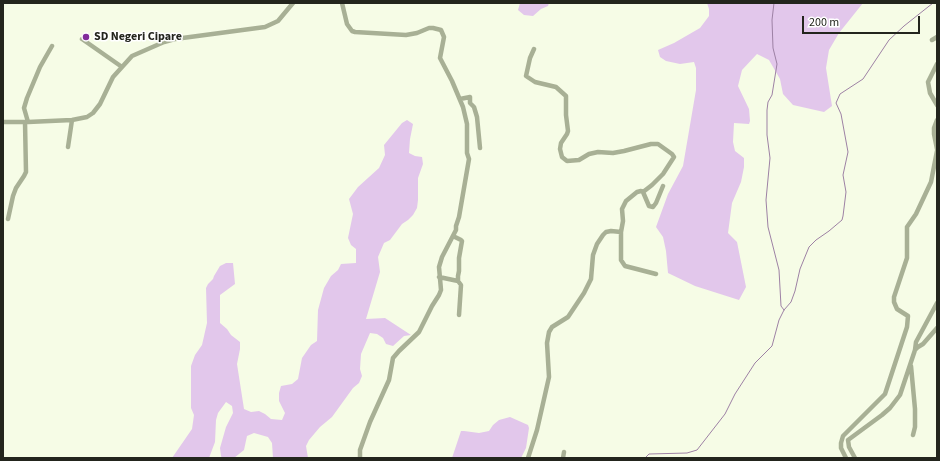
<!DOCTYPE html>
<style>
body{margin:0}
#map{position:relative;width:940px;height:461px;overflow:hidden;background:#f6fce6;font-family:"Source Sans 3",sans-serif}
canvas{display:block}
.frame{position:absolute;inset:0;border:4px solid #23251d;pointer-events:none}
.scale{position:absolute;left:802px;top:16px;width:118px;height:18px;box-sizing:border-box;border:2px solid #23251d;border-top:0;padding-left:5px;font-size:12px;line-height:14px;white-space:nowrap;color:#23251d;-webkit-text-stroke:3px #fff;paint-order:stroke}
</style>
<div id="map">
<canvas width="940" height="461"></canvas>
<div class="frame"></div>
<div class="scale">200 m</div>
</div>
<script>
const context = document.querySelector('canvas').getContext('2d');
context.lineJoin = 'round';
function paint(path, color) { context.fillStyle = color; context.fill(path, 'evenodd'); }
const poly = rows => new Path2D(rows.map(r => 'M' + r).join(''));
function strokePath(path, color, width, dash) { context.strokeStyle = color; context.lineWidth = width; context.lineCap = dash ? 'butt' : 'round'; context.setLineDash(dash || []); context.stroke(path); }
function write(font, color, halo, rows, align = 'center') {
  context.font = font + ' "Source Sans 3",sans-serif'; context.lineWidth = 3; context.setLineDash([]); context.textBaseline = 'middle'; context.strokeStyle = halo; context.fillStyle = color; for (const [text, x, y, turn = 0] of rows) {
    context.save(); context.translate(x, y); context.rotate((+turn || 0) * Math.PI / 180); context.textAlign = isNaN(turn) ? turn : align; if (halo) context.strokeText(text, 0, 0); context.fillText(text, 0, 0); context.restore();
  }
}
paint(poly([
 [520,3,549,3,548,6,541,9,533,16,524,15,518,10],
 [707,3,863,3,839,33,829,50,826,68,832,106,824,112,793,105,783,94,780,79,769,60,757,54,742,70,738,86,749,109,750,121,749,124,734,123,733,142,735,151,744,158,744,167,741,182,732,203,728,233,737,242,746,287,739,300,695,286,668,273,666,251,663,237,656,227,668,194,683,166,696,90,696,68,694,62,680,64,666,61,660,57,658,50,674,43,700,28,709,16,709,9],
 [407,120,413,124,410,139,409,153,415,156,422,157,423,164,418,178,418,200,417,208,413,215,408,220,402,224,390,240,384,243,378,257,380,272,366,319,385,318,411,335,404,336,393,346,386,344,383,338,377,334,370,333,361,354,360,369,362,376,359,383,353,388,332,417,320,427,309,440,306,446,308,458,273,458,272,443,268,437,254,433,247,436,244,450,234,458,222,458,221,456,220,448,226,427,233,413,232,406,226,402,218,413,216,420,215,442,209,458,172,458,192,429,194,415,191,408,191,366,195,355,202,345,207,323,206,288,208,284,213,279,214,276,220,266,226,263,233,263,235,284,220,295,220,323,227,329,231,335,240,342,240,349,237,364,244,409,251,412,259,411,265,414,271,419,282,420,285,413,279,401,279,393,281,386,292,384,298,379,302,358,311,345,317,341,318,310,324,288,331,276,338,270,341,264,356,263,356,249,351,245,348,238,353,214,349,199,358,187,379,168,385,155,384,145,402,123],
 [510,417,528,425,529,428,526,448,521,458,452,458,461,431,464,431,479,433,489,431,493,425,499,420]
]), '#e2c7eb');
strokePath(poly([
 [774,3,772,20,773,48,777,64,772,95,768,102,767,110,767,135,770,158,766,200,768,227,779,270,781,306,784,310],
 [645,458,649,454,687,453,697,450,725,414,735,394,755,363,772,346,779,320,784,310,791,302,795,291,800,269,809,247,816,240,829,231,842,220,843,216,846,192,843,175,848,152,841,114,836,103,840,94,863,79,889,40,904,26,933,3]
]), '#9d81a4', 1);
strokePath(poly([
 [342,3,347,24,352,31,355,32,406,35,417,33,429,28,433,28,441,30,444,37,440,58,452,81,463,107,467,124,467,153,469,159,459,217,456,226,456,230,442,257,439,267,441,290,439,295,432,306,419,332,399,351,393,358,389,380,370,422,360,450,360,458],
 [82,39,122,67],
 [932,40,937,37],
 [534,49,530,58,526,76,535,82,556,87,566,96,566,115,568,131,567,134,561,143,560,149,562,157,567,161,579,160,589,154,598,152,613,153,624,151,651,144,658,144,672,154,674,157,663,174,652,185,643,192],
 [937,64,928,82,930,93,937,105],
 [460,99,470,97,470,103,474,107,477,117,480,148],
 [937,120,934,128,934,134,937,149],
 [3,122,28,122,72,120,87,117,93,113,100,104,113,77,132,56,164,42,175,39,265,27,278,21,293,3],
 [28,122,24,108,27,98,40,67,52,46],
 [68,147,72,120],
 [8,219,13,196,16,188,24,176,26,172,25,122],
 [621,232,621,260,625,266,656,274],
 [453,236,461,240,462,241,459,258,459,271,458,276,458,281,461,285,459,315],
 [439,277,458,281],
 [915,350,918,347,923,344,937,328],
 [911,366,915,409,915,427,913,435],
 [528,458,537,430,549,377,547,343,549,332,552,327,568,317,584,293,591,279,593,255,597,244,603,235,606,232,611,231,621,232,623,221,622,209,626,201,637,192,641,191,643,192,649,206,653,207,656,203,663,186],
 [563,458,564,452],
 [846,458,841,448,841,443,843,436,885,394,907,327,908,316,897,309,894,302,894,297,907,258,907,227,916,214,931,182,937,151],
 [855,458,849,447,848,440,882,415,890,408,900,395,915,350,916,342,937,303]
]), '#a8b095', 4.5);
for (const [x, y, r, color] of [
 [86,37,4,"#812c9a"]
]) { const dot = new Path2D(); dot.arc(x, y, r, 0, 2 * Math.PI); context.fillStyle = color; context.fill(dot); strokePath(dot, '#fff', 1.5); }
write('bold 12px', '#23251d', '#fff', [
 ["SD Negeri Cipare",94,37]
], 'left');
</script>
